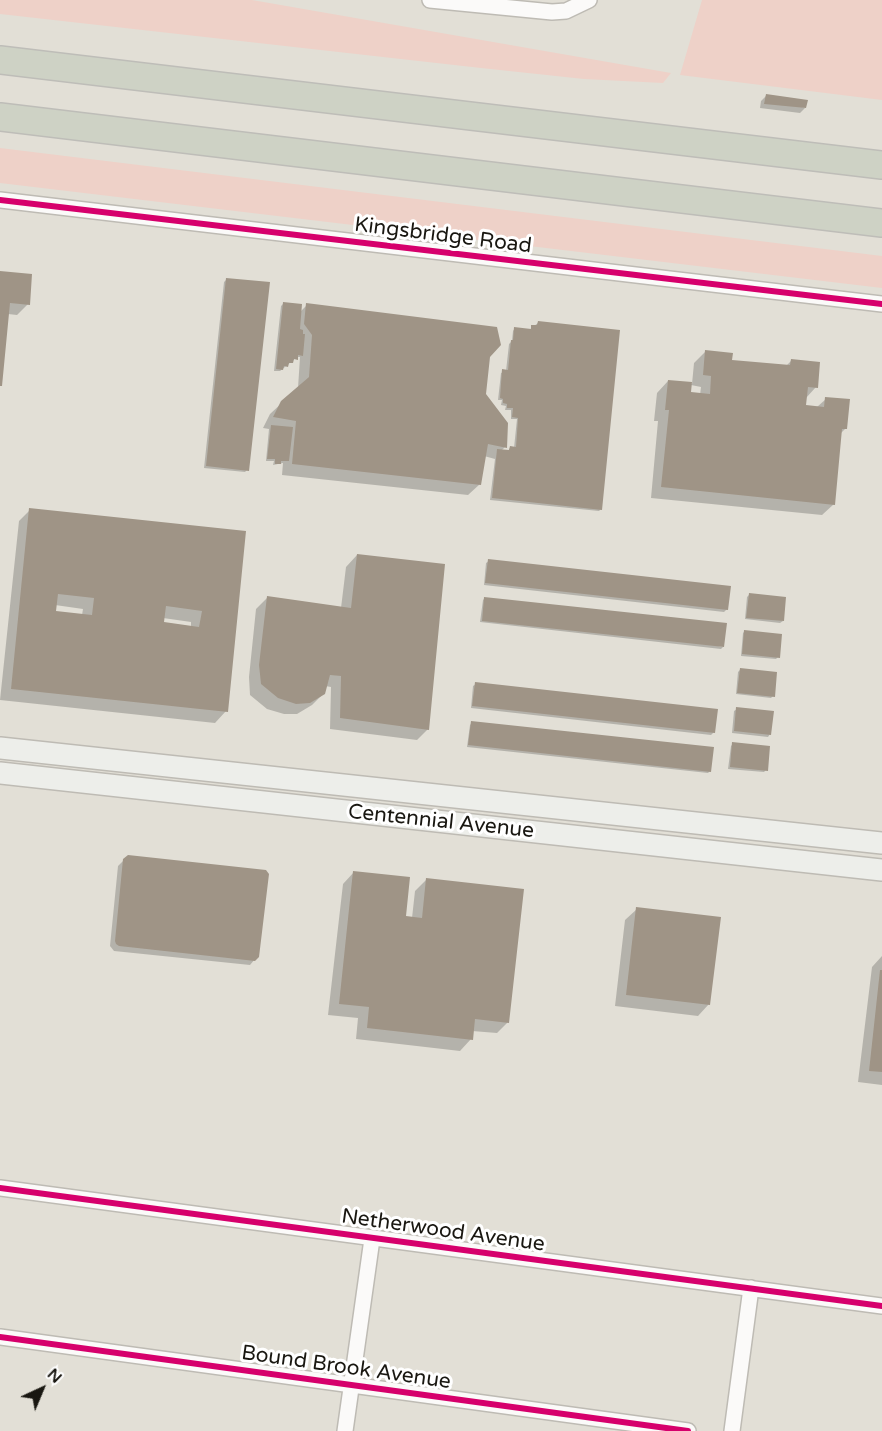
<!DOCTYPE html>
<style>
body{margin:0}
#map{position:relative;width:882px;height:1431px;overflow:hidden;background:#e2dfd6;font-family:"Varela Round",sans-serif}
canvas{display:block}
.north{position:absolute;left:12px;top:1359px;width:60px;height:60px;-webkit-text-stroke:4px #fff;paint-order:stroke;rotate:44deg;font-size:16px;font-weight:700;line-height:24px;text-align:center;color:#191711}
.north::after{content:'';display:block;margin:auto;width:21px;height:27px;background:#191711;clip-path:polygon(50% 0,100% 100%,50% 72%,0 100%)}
</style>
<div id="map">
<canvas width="882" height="1431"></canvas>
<div class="north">N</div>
</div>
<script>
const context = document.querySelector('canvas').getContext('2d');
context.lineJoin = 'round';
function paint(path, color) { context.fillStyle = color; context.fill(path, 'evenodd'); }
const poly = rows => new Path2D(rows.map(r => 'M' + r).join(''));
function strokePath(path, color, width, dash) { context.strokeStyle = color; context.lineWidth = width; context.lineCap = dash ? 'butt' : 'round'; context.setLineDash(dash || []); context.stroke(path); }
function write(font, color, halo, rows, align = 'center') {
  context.font = font + ' "Varela Round",sans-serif'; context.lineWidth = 6; context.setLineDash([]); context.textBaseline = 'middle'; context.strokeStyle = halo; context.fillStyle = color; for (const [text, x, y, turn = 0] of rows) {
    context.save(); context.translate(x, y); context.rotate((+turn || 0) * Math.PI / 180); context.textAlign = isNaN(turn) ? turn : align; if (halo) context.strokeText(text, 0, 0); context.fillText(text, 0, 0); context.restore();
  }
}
paint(poly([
 [0,0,252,0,671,73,663,83,584,79,481,68,0,14],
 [702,0,882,0,882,100,680,75],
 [0,148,882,256,882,288,0,183]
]), '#eed1c8');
paint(poly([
 [766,96,805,108,800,113,760,108,761,101],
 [0,272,28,304,17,315,8,314,0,386],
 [227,279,247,470,245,472,204,468,224,282],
 [284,303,300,312,307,305,489,357,484,395,505,447,501,451,508,451,510,448,514,448,517,419,511,419,511,410,505,410,506,406,501,405,502,400,498,400,501,373,506,371,509,344,512,341,513,331,515,328,529,330,538,323,601,509,599,511,490,500,495,459,484,456,480,484,468,495,282,475,283,463,273,465,274,461,266,461,269,429,263,428,270,414,298,388,300,357,297,357,280,371,274,371,281,306],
 [706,351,731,361,786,366,791,361,816,387,806,398,805,406,817,407,826,399,846,428,840,434,834,504,822,515,651,498,658,421,654,421,657,393,668,381,692,384,694,363],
 [691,385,701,387,700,395,690,394],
 [30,510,245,533,226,711,215,723,0,700,19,521],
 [55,605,83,609,82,615,54,612],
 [163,618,191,622,191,627,163,623],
 [357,555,428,729,417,740,330,729,331,687,325,686,323,694,312,705,297,714,284,714,267,709,250,695,249,677,256,609,267,598,341,608,346,567],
 [489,561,727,609,724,612,484,585,486,563],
 [749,595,783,621,780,623,745,619,747,597],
 [485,598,723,647,721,649,480,622,483,600],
 [745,631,778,657,776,659,741,656,743,633],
 [740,670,773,696,771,698,736,694,738,672],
 [476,684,714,732,711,735,471,708,473,686],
 [737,709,770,734,768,737,732,733,734,711],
 [472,723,710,771,708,773,467,747,470,725],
 [733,744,766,770,764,772,728,769,731,746],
 [128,856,255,959,250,965,114,951,110,946,118,866],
 [354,872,404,917,412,918,415,891,427,879,508,1022,497,1033,472,1031,471,1039,460,1051,356,1039,358,1018,328,1015,343,884],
 [637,909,709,1004,698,1016,615,1006,625,920],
 [882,956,882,1085,858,1082,872,967]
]), '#0003');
paint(poly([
 [766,94,808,100,806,108,764,104],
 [0,271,32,274,30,305,10,303,2,386,0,386],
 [226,278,270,282,249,471,206,466],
 [283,302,302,304,300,329,303,330,303,334,305,334,303,356,298,355,298,360,294,359,293,363,289,363,288,367,284,366,283,370,276,369],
 [306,303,497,327,501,345,490,357,486,394,508,423,507,448,488,444,481,485,292,464,296,421,273,417,281,401,309,377,312,335,304,324],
 [538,321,620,330,602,510,492,498,497,449,509,450,510,446,516,447,518,418,512,417,513,408,507,408,507,404,503,403,503,399,500,398,502,369,508,370,511,340,513,340,514,327,531,329,531,325,537,325],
 [705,350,733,353,732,360,790,365,791,359,820,362,818,388,808,387,806,405,824,407,825,397,850,399,847,429,842,429,835,505,661,487,669,410,665,410,668,380,692,382,691,392,710,394,711,376,703,375],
 [271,425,293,427,289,461,281,461,281,464,275,464,275,459,267,459],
 [29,508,246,531,228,712,11,689],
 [58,594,94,598,92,615,56,611],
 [166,606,202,611,199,627,164,622],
 [357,554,445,564,429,730,340,718,341,676,330,675,325,694,310,703,296,704,278,698,261,684,259,665,267,596,351,608],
 [488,559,731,586,728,610,485,583],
 [749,593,786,597,784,621,746,618],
 [484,597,727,623,724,647,482,621],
 [744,630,782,634,780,658,742,654],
 [740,668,777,672,775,697,737,693],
 [475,682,718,709,715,733,472,706],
 [736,707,774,711,771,735,734,731],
 [471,721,714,747,711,772,468,745],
 [732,742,770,746,768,771,730,767],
 [128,855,266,870,269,874,259,957,255,961,119,946,116,944,115,941,123,859],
 [353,871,410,877,406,916,422,918,426,878,524,889,509,1023,475,1019,473,1040,367,1028,369,1007,339,1004],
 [636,907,721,917,710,1005,626,995],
 [880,970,882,970,882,1072,869,1071]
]), '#9f9486');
const minor = poly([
 [430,0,552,12,566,11,589,0],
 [0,200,882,304],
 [0,1188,882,1306],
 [0,1337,688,1431],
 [345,1431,372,1239],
 [732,1431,751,1288]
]);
const secondary = poly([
 [0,748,882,843],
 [0,773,882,870]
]);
const motorway = poly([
 [0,60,882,165],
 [0,117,882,223]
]);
strokePath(minor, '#bebbb4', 18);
strokePath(secondary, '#bebbb4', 24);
strokePath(motorway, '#bebdb8', 30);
strokePath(minor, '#fbfaf9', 15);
strokePath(secondary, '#edeeea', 21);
strokePath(motorway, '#ced2c5', 27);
strokePath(poly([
 [0,200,882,304],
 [0,1188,882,1306],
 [0,1337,688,1431]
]), '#d6006c', 6);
write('21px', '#191711', '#fff', [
 ["Kingsbridge Road",443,236,7],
 ["Centennial Avenue",441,822,6],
 ["Netherwood Avenue",443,1231,8],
 ["Bound Brook Avenue",346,1368,8]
]);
</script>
